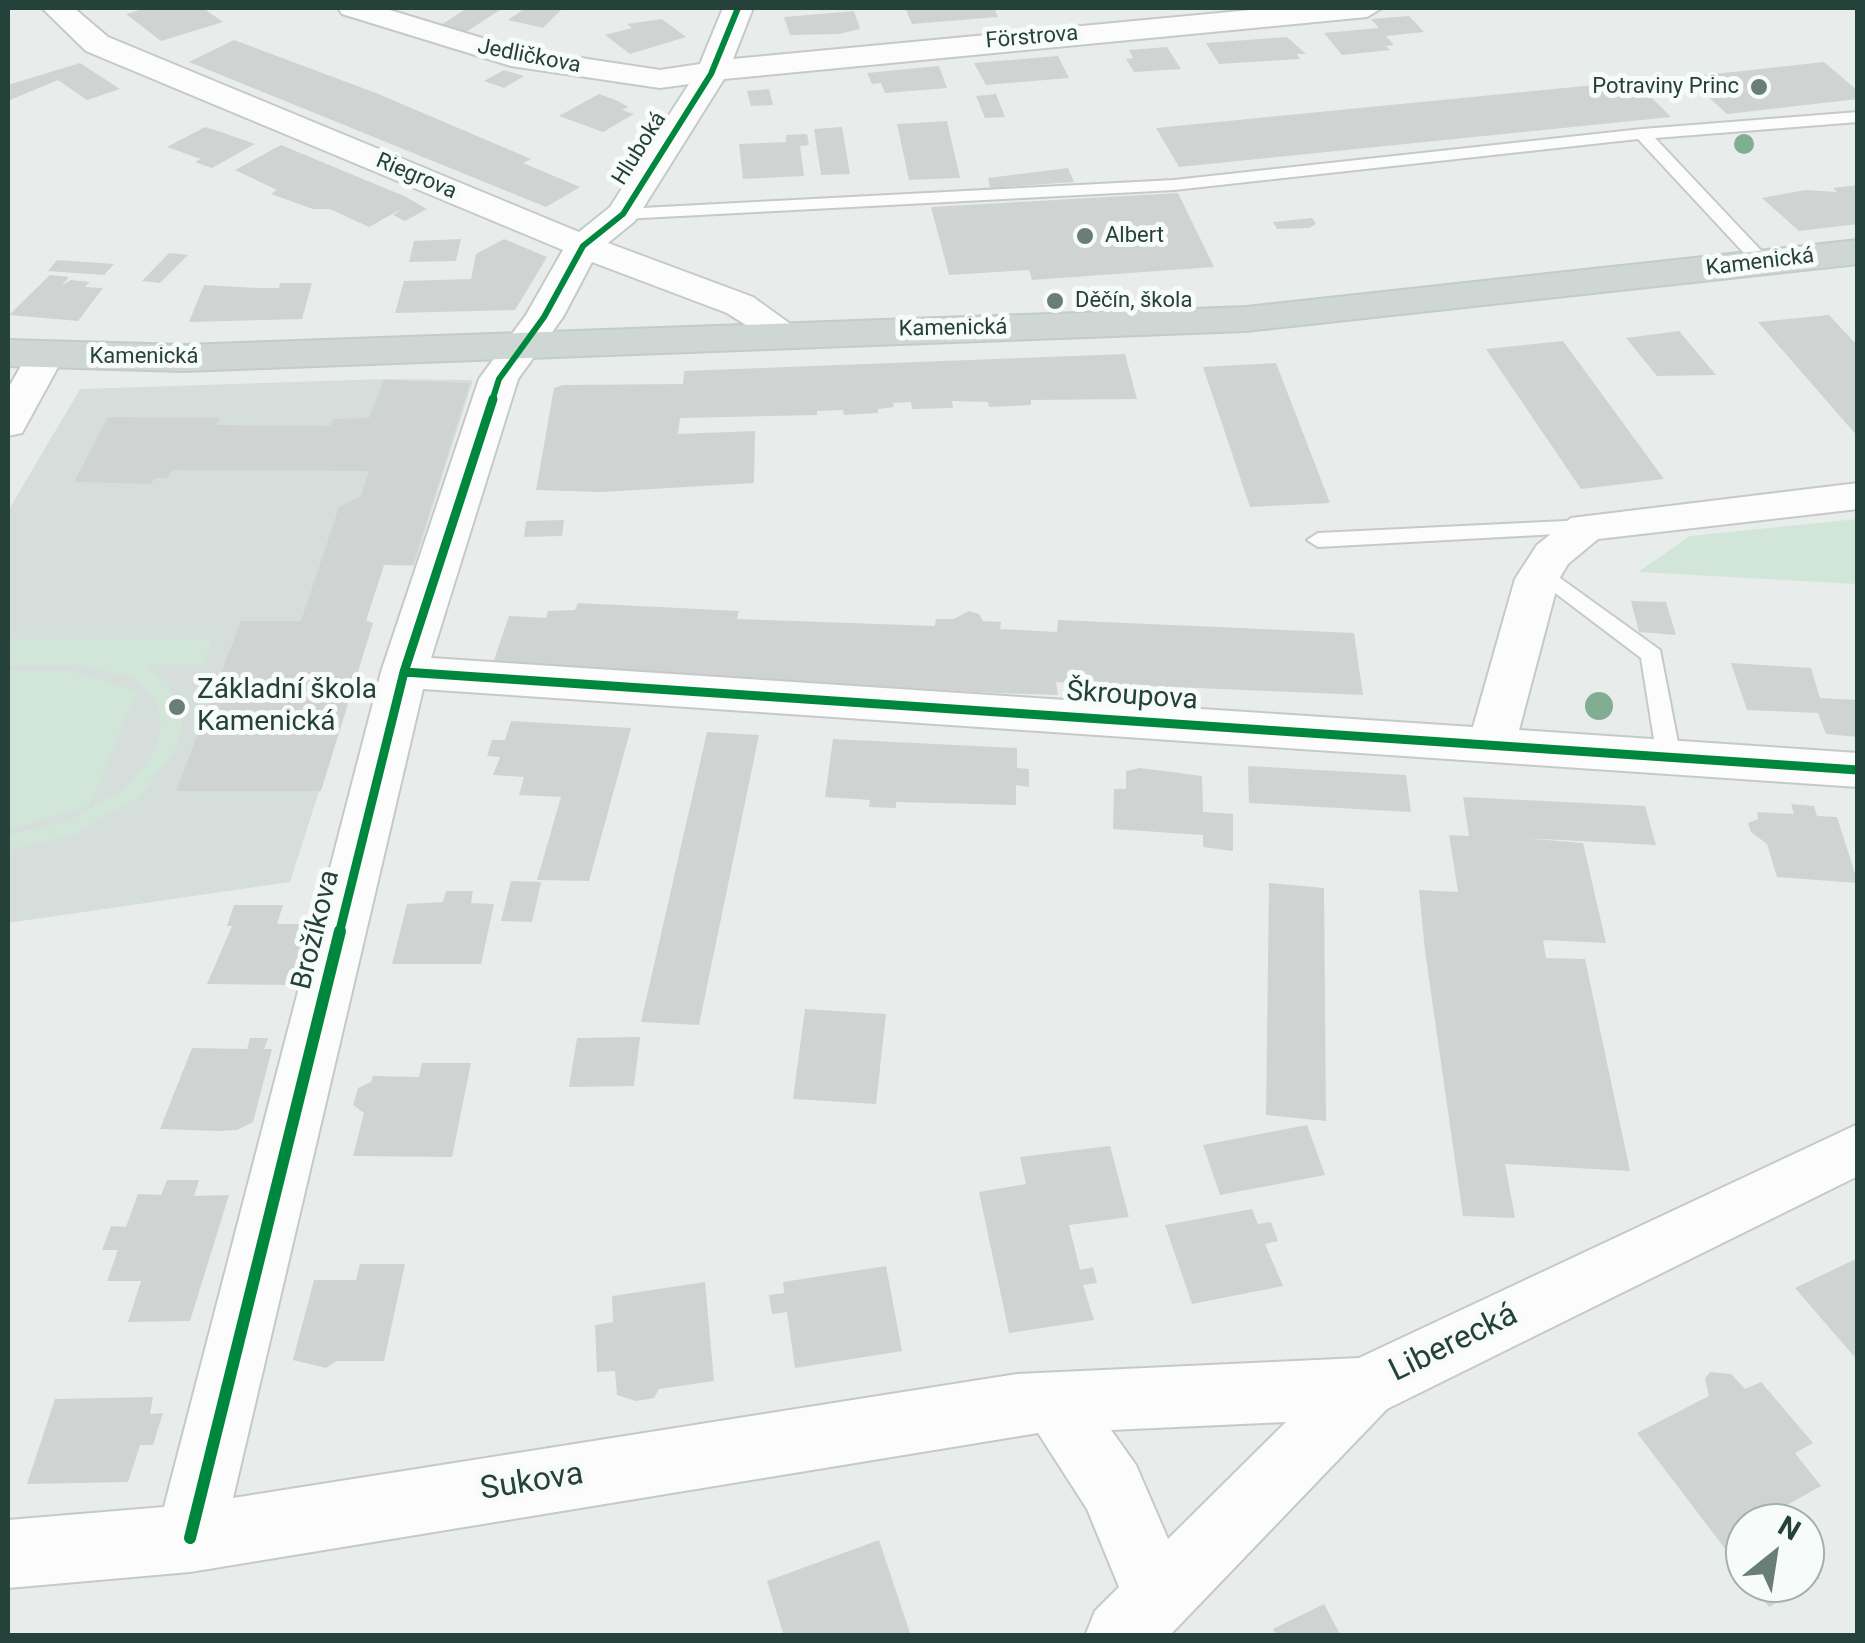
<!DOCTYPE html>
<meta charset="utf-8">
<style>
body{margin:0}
#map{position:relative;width:1865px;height:1643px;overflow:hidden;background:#e8edeb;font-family:Roboto,sans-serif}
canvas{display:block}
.frame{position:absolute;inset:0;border:10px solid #24423a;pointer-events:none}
.north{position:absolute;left:1725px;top:1503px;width:100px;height:100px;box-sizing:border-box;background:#f7fbf9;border:2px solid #a3b1ad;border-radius:50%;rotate:30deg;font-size:28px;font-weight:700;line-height:40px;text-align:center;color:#24423a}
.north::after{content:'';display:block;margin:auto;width:35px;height:45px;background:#697e78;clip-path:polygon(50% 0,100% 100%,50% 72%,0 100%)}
</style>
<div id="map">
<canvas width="1865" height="1643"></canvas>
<div class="frame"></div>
<div class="north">N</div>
</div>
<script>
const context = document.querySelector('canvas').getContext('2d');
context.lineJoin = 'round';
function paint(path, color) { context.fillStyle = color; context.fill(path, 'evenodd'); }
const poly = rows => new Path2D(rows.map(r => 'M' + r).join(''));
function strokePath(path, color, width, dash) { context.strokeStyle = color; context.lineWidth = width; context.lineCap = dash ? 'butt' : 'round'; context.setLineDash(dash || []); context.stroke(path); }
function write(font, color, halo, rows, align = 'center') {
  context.font = font + ' Roboto,sans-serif'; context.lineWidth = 10; context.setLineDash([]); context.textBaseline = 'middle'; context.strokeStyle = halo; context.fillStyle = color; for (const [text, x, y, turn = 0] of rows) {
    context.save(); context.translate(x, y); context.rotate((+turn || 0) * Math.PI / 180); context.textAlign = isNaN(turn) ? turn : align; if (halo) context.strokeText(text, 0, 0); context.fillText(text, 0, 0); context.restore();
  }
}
paint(poly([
 [386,379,473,380,414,566,384,565,366,620,373,623,290,882,8,923,8,511,80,389]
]), '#d6dedb');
paint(poly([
 [1857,519,1857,584,1638,572,1690,536],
 [8,639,212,639,203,664,144,665,166,682,178,701,182,723,176,748,140,796,75,834,8,850,8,835,69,821,124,789,143,769,156,748,161,727,158,708,148,691,131,677,81,665,8,665],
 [8,671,71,671,137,691,89,806,8,830]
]), '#d1e6d8');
paint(poly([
 [147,8,203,8,223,22,161,41,126,14],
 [467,8,503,8,463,34,438,27],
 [563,8,543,28,508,20,524,9],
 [905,8,994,8,998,17,912,24],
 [854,11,860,29,839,34,790,35,784,17],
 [1409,16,1424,32,1386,36,1394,45,1386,46,1390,50,1342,55,1324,33,1379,28,1371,19],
 [662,19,686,37,630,54,605,35,632,28,627,24],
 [1287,37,1306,54,1297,54,1300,59,1219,64,1206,43],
 [234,40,376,93,531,159,523,163,580,187,546,207,189,62],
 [1167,47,1181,69,1134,72,1126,59,1133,58,1129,50],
 [1058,56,1069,78,986,85,974,63],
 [1824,62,1858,91,1858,99,1727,114,1687,77],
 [80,63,120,89,87,100,58,80,8,101,8,85],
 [939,66,947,88,885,93,881,83,872,84,867,73],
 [504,70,524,76,504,88,484,81],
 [1635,81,1671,117,1179,167,1156,128],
 [769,89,773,105,751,106,747,91],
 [599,94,618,101,628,107,622,110,634,114,603,132,559,116],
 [996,94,1005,117,985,118,976,96],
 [947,121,960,178,909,180,897,124],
 [205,127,221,132,255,144,212,168,195,162,201,159,167,147],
 [842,127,850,174,821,175,814,129],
 [807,134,809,145,800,146,804,176,743,179,739,144,786,142,786,135],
 [281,145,404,196,427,209,405,221,393,215,403,208,369,227,330,209,313,209,271,194,277,190,235,170],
 [1068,168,1074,182,990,188,988,178],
 [1858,185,1858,224,1799,231,1762,198,1805,190,1837,192,1833,188],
 [1178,193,1214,267,1032,280,1029,270,949,275,931,207],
 [1312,218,1316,224,1309,228,1277,229,1273,222],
 [461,239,456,261,409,262,414,241],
 [504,239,547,257,515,310,395,313,404,281,471,279,476,254],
 [169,253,188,255,160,283,142,281],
 [57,260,114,264,104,275,48,271],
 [50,275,69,277,62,285,71,280,90,282,85,287,103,288,78,321,9,315],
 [280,283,312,283,302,319,189,322,204,285,257,288,279,288],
 [1829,315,1858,346,1858,437,1758,322],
 [1679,331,1716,375,1657,376,1626,338],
 [1563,341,1664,479,1581,489,1486,349],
 [1125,354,1137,399,1031,400,1031,405,989,407,988,402,952,401,953,408,912,409,911,402,893,403,894,407,878,409,878,413,844,415,843,410,817,411,817,415,680,418,678,434,755,431,754,483,601,492,536,490,554,388,563,385,683,384,684,371],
 [1276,363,1330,503,1250,507,1203,367],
 [384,380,470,383,413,565,384,565,366,621,373,623,321,791,176,791,241,621,301,621,339,507,361,496,369,471,172,470,167,478,155,478,151,484,74,482,108,417,220,418,216,425,330,426,333,419,369,418],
 [564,520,562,536,524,537,526,521],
 [1631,601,1666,602,1676,635,1639,632],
 [578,603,739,611,737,619,935,626,936,619,954,619,969,611,979,614,983,621,1001,622,1000,629,1057,632,1058,620,1354,633,1363,695,1056,682,1058,695,995,693,492,666,509,616,546,618,548,611,575,610],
 [1731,663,1811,668,1820,698,1858,700,1858,737,1826,734,1818,713,1747,710],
 [511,721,631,728,589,881,537,880,561,797,519,795,524,777,493,775,500,757,487,756,492,740,505,740],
 [707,732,759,735,699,1025,641,1022],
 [833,739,1017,748,1017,768,1029,769,1029,787,1016,785,1016,805,896,802,896,808,869,807,870,800,825,797],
 [1248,766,1406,775,1411,812,1249,803],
 [1140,768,1202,776,1203,812,1233,814,1233,851,1203,847,1203,835,1113,829,1114,789,1126,789,1126,771],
 [1463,797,1645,806,1656,845,1523,838,1583,843,1606,943,1543,940,1546,958,1585,959,1630,1171,1505,1164,1515,1218,1463,1216,1425,951,1419,890,1458,892,1449,835,1469,836],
 [1791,804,1814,806,1817,816,1837,817,1858,883,1777,877,1767,844,1751,832,1748,823,1758,819,1757,812,1794,814],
 [511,881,541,882,532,922,501,921],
 [1269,883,1324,888,1326,1121,1266,1115],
 [446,891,473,891,471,903,494,904,481,964,392,964,407,904,443,902],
 [234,905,283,905,277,924,311,924,290,985,207,984,232,926,227,926],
 [805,1009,886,1014,876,1104,793,1099],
 [640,1037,634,1086,569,1087,577,1038],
 [250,1038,268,1038,264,1049,272,1049,253,1122,237,1130,218,1131,160,1129,192,1048,247,1049],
 [422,1063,471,1063,452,1157,353,1156,364,1113,353,1105,358,1088,371,1082,373,1076,419,1077],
 [1307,1125,1325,1175,1220,1195,1203,1145],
 [1110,1146,1129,1217,1069,1225,1080,1270,1093,1267,1097,1283,1083,1285,1094,1320,1009,1333,979,1192,1026,1184,1020,1157],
 [167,1180,199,1180,194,1196,229,1195,190,1321,128,1322,141,1281,107,1281,118,1250,102,1250,111,1226,126,1227,138,1194,161,1195],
 [1252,1209,1258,1224,1271,1222,1278,1241,1265,1244,1283,1286,1192,1304,1165,1225],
 [1858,1258,1858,1361,1795,1288],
 [360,1264,405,1264,384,1361,336,1361,326,1368,293,1360,314,1280,356,1280],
 [886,1266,902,1351,795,1368,787,1312,772,1314,769,1295,784,1293,783,1282],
 [705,1282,714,1381,659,1389,654,1398,636,1401,617,1395,615,1371,597,1372,595,1325,613,1322,612,1296],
 [1710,1372,1731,1374,1745,1389,1761,1382,1813,1443,1795,1453,1821,1486,1755,1523,1745,1523,1745,1575,1637,1433,1709,1396,1705,1379],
 [153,1397,150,1414,163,1413,153,1445,140,1445,128,1482,27,1484,55,1399],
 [879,1540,911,1636,784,1636,767,1581],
 [1805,1559,1820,1578,1769,1607,1751,1583,1805,1583],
 [1324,1604,1341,1636,1277,1636,1273,1629]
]), '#cfd4d2');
const service = poly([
 [1858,112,1858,122,1655,138,1769,259,1772,263,1763,268,1757,267,1638,139,1174,190,623,219,614,214,623,209,1174,180,1642,129,1858,112],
 [1586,520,1594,522,1597,527,1594,532,1318,547,1307,540,1318,533,1586,520],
 [1542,565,1660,650,1681,758,1678,764,1669,767,1657,758,1641,658,1534,577,1531,572,1534,567,1542,565]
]);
const minor = poly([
 [42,8,74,8,108,37,579,232,610,207,689,84,660,88,511,66,342,14,338,8,383,8,515,48,660,70,700,64,723,8,753,8,733,59,1272,8,1382,8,1367,17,724,79,635,221,608,243,753,297,803,333,797,341,771,341,727,313,592,262,563,317,518,379,431,658,1473,727,1515,579,1537,545,1571,518,1858,483,1858,509,1598,539,1568,564,1559,579,1519,730,1858,753,1858,787,423,689,233,1498,1017,1374,1359,1358,1858,1124,1858,1176,1387,1409,1169,1636,1085,1636,1095,1611,1119,1587,1087,1509,1038,1433,190,1572,8,1588,8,1520,164,1507,381,672,479,379,526,315,563,250,86,51,42,8],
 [1286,1422,1168,1539,1136,1465,1111,1430,1286,1422],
 [45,344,59,348,64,356,22,433,8,436,8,389,31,348,45,344]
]);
const primary = poly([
 [1858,240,1858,264,1246,331,184,371,8,366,8,340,184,345,1246,307,1858,240]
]);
strokePath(service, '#c5cac8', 4);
strokePath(minor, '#c5cac8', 4);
strokePath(primary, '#c3ccc9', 4);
paint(service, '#fcfcfc');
paint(minor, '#fcfcfc');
paint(primary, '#cfd7d5');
strokePath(poly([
 [492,401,499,379,544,317,583,246,623,214,711,74,738,8]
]), '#00873e', 6);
strokePath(poly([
 [404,672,1858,770],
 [339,934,404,672,493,399]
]), '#00873e', 9);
strokePath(poly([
 [190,1538,340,931]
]), '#00873e', 12);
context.fillStyle = '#81ae93';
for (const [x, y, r] of [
 [1744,144,10],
 [1599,706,14]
]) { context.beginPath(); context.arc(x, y, r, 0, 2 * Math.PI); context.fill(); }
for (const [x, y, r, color] of [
 [1759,87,10,"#697e78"],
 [1085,236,10,"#697e78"],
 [1055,301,10,"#697e78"],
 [177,707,10,"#697e78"]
]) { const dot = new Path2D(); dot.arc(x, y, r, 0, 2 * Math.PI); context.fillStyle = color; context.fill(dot); strokePath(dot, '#f7fbf9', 4); }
write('22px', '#24423a', '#f7fbf9', [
 ["Förstrova",1032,38,-5],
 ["Jedličkova",529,57,11],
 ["Hluboká",640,149,-58],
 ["Riegrova",416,177,23],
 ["Kamenická",1760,263,-7],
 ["Kamenická",953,329,-1],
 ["Kamenická",144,357]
]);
write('22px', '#24423a', '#f7fbf9', [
 ["Potraviny Princ",1739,87,"right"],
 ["Albert",1105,236],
 ["Děčín, škola",1075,301]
], 'left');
write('28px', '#24423a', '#f7fbf9', [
 ["Základní škola",197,691],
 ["Kamenická",197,723]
], 'left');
write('28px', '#24423a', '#f7fbf9', [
 ["Škroupova",1132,697,4],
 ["Brožíkova",317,930,-76]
]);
write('32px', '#24423a', '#f7fbf9', [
 ["Liberecká",1454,1344,-26],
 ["Sukova",532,1483,-9]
]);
</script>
